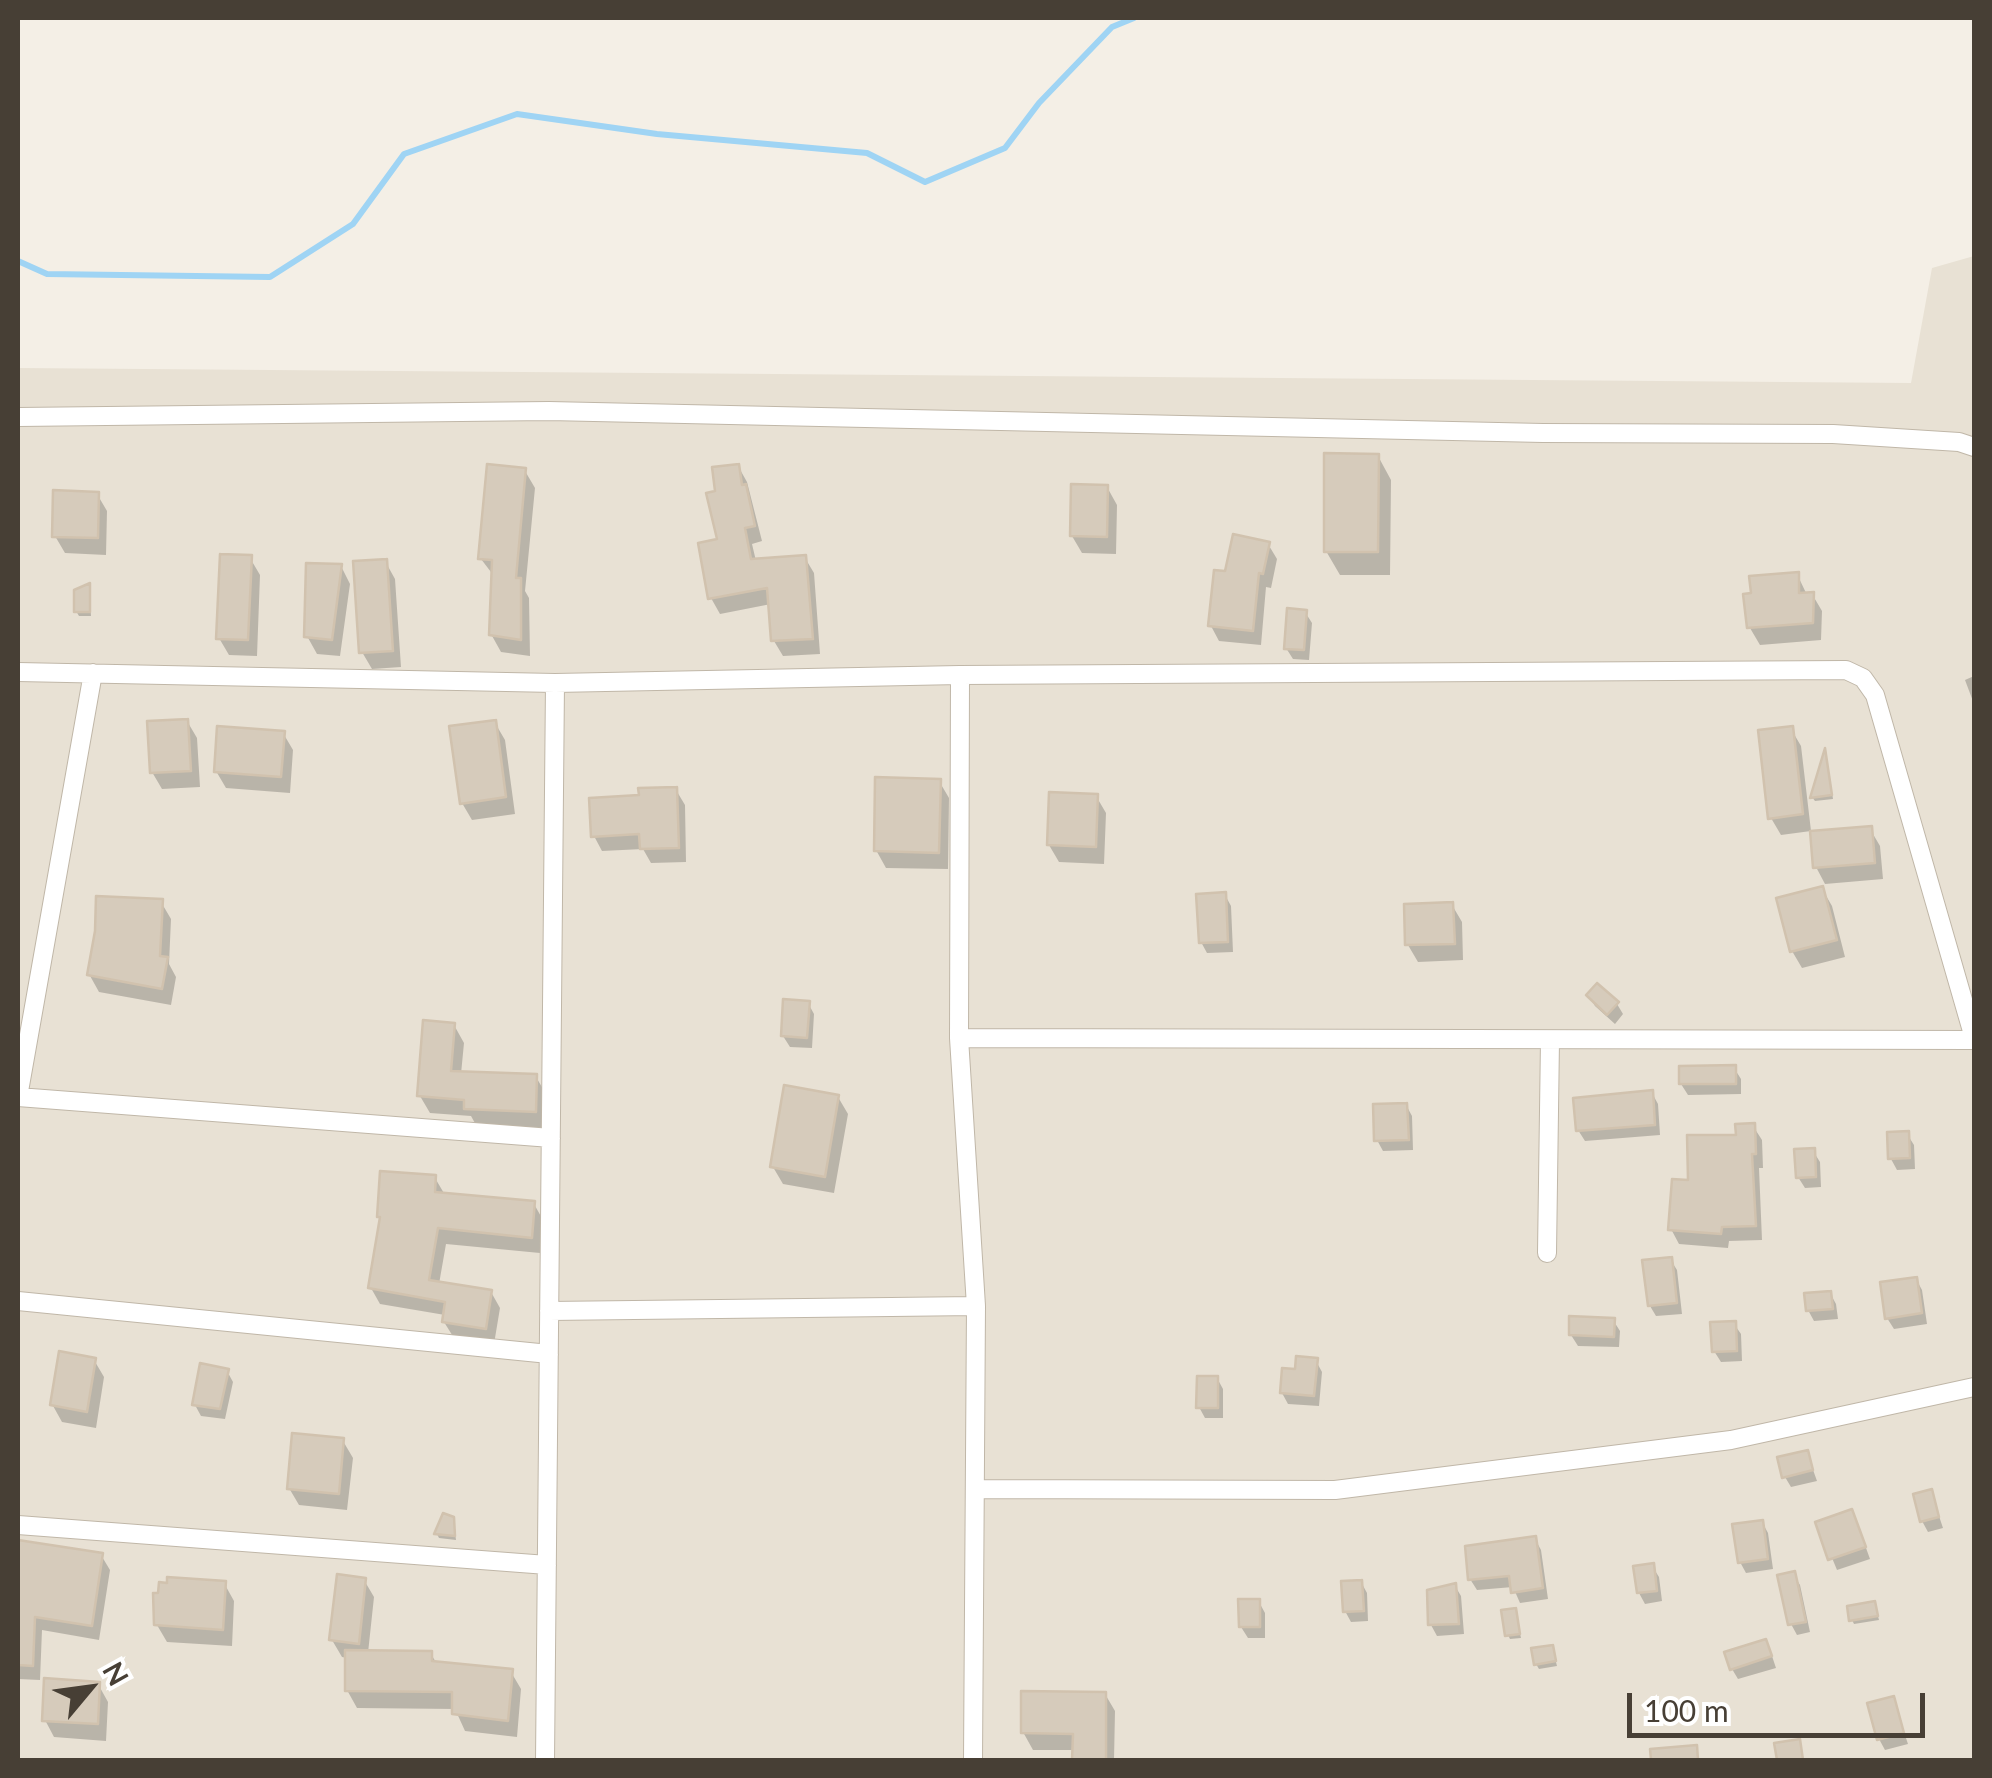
<!DOCTYPE html>
<style>
body{margin:0}
#map{position:relative;width:1992px;height:1778px;overflow:hidden;background:#f4efe6;font-family:Lato,sans-serif}
canvas{display:block}
.frame{position:absolute;inset:0;border:20px solid #473f35;pointer-events:none}
.north{position:absolute;left:40px;top:1638px;width:100px;height:100px;-webkit-text-stroke:8px #fff;paint-order:stroke;rotate:61deg;font-size:28px;font-weight:700;line-height:40px;text-align:center;color:#473f35}
.north::after{content:'';display:block;margin:auto;width:35px;height:45px;background:#473f35;clip-path:polygon(50% 0,100% 100%,50% 72%,0 100%)}
.scale{position:absolute;left:1627px;top:1693px;width:298px;height:45px;box-sizing:border-box;border:5px solid #473f35;border-top:0;padding-left:12px;font-size:30px;line-height:35px;white-space:nowrap;color:#473f35;-webkit-text-stroke:8px #fff;paint-order:stroke}
</style>
<div id="map">
<canvas width="1992" height="1778"></canvas>
<div class="frame"></div>
<div class="north">N</div>
<div class="scale">100 m</div>
</div>
<script>
const context = document.querySelector('canvas').getContext('2d');
context.lineJoin = 'round';
function paint(path, color) { context.fillStyle = color; context.fill(path, 'evenodd'); }
const poly = rows => new Path2D(rows.map(r => 'M' + r).join(''));
function strokePath(path, color, width, dash) { context.strokeStyle = color; context.lineWidth = width; context.lineCap = dash ? 'butt' : 'round'; context.setLineDash(dash || []); context.stroke(path); }
paint(poly([
 [1974,256,1974,1760,18,1760,18,368,1911,383,1932,268]
]), '#e8e1d4');
paint(poly([
 [1378,456,1391,480,1390,575,1340,575,1326,551],
 [738,466,747,482,762,541,752,544,756,561,805,558,814,573,820,654,783,656,774,641,771,604,720,614,711,598,720,541,717,493],
 [525,471,535,488,525,591,529,598,530,656,501,652,491,634,494,576,481,559],
 [1107,487,1117,505,1116,554,1082,553,1072,536],
 [97,494,107,511,106,555,65,553,55,536],
 [1268,544,1277,559,1271,588,1266,587,1261,645,1219,641,1211,626,1227,573],
 [250,558,260,575,257,656,229,655,219,638],
 [385,561,395,579,401,667,372,669,362,652],
 [341,566,350,584,340,656,317,654,307,636],
 [1797,574,1807,595,1812,594,1822,611,1821,640,1760,645,1750,628],
 [89,586,91,616,79,616,76,611],
 [1305,612,1312,623,1309,660,1293,659,1286,648],
 [1974,676,1974,704,1965,680],
 [187,721,197,738,200,787,162,789,152,772],
 [495,723,505,740,515,814,472,820,462,803],
 [1791,729,1801,746,1811,831,1781,835,1771,818],
 [283,733,293,750,290,793,226,788,216,771],
 [1826,754,1833,799,1815,801,1812,797],
 [939,781,949,798,948,869,886,868,876,850],
 [676,790,685,805,686,862,651,863,643,849,602,851,594,836,641,798],
 [1096,796,1106,813,1104,864,1059,862,1049,845],
 [1870,829,1880,846,1883,879,1825,884,1816,867],
 [1822,889,1832,906,1845,957,1802,968,1792,951],
 [1225,895,1231,906,1233,952,1207,953,1201,942],
 [161,902,171,919,169,964,176,977,171,1005,99,992,89,974],
 [1452,905,1462,922,1463,960,1418,962,1408,945],
 [1589,996,1617,1004,1623,1014,1615,1024,1595,1006],
 [808,1003,814,1014,812,1048,790,1047,783,1036],
 [454,1025,464,1043,461,1074,536,1077,546,1094,545,1128,476,1125,471,1116,430,1113,420,1096],
 [1734,1068,1741,1079,1741,1094,1688,1095,1681,1084],
 [1652,1093,1658,1104,1660,1135,1585,1141,1578,1130],
 [838,1097,848,1114,834,1193,783,1184,773,1167],
 [1406,1105,1412,1116,1413,1150,1383,1151,1377,1140],
 [1753,1126,1762,1140,1763,1168,1759,1168,1762,1240,1729,1241,1728,1248,1679,1244,1671,1229,1691,1183],
 [1907,1134,1914,1145,1915,1169,1897,1170,1891,1159],
 [1813,1151,1820,1162,1821,1187,1805,1188,1798,1177],
 [435,1178,445,1195,534,1204,543,1220,540,1253,446,1244,439,1284,491,1292,500,1308,494,1344,454,1338,444,1322,445,1315,380,1304,371,1288],
 [1670,1259,1677,1270,1682,1314,1656,1316,1650,1306],
 [1916,1279,1922,1290,1927,1324,1894,1329,1887,1318],
 [1830,1293,1836,1304,1838,1319,1814,1321,1808,1310],
 [1613,1320,1620,1331,1619,1347,1578,1346,1571,1335],
 [1734,1324,1741,1334,1742,1361,1721,1362,1714,1351],
 [94,1360,104,1377,96,1428,62,1422,52,1404],
 [1316,1361,1322,1372,1319,1406,1288,1404,1282,1393,1297,1372],
 [227,1371,233,1382,225,1419,201,1416,195,1405],
 [1217,1378,1223,1389,1223,1418,1205,1418,1199,1407],
 [343,1441,353,1458,347,1510,299,1505,289,1488],
 [1807,1453,1817,1481,1791,1487,1785,1477],
 [1931,1492,1943,1528,1928,1532,1922,1521],
 [453,1519,456,1540,439,1538,437,1534],
 [1762,1522,1768,1533,1773,1569,1746,1573,1740,1562],
 [1857,1523,1870,1559,1837,1570,1818,1524],
 [1535,1539,1541,1550,1548,1599,1520,1603,1513,1587,1477,1590,1470,1579],
 [18,1543,101,1555,110,1570,99,1640,42,1630,40,1680,18,1679],
 [1652,1566,1659,1577,1662,1601,1645,1604,1639,1593],
 [1793,1574,1800,1585,1810,1632,1797,1635,1791,1624],
 [364,1580,374,1597,368,1653,431,1654,437,1664,511,1672,521,1689,517,1737,465,1731,455,1709,357,1708,347,1690,347,1658,342,1657,332,1640],
 [1361,1582,1367,1593,1368,1621,1351,1622,1345,1611],
 [224,1583,234,1601,232,1646,167,1642,157,1625,170,1585],
 [1455,1586,1461,1596,1464,1634,1437,1636,1431,1625],
 [1259,1602,1265,1613,1265,1638,1248,1638,1241,1627],
 [1876,1609,1879,1620,1854,1624,1852,1620],
 [1515,1610,1521,1638,1510,1639,1508,1635],
 [1552,1647,1557,1666,1539,1669,1536,1664],
 [1771,1653,1776,1668,1738,1679,1732,1669],
 [98,1684,108,1702,106,1741,54,1737,45,1720],
 [1105,1694,1115,1711,1114,1760,1075,1760,1075,1750,1033,1750,1023,1732],
 [1893,1699,1908,1744,1885,1750,1879,1739]
]), '#0003');
strokePath(poly([
 [18,261,47,274,270,277,353,224,404,154,517,114,657,134,867,153,925,182,1005,148,1039,103,1112,27,1134,18]
]), '#9fd4f4', 6);
const building = poly([
 [1324,453,1379,454,1378,552,1324,552,1324,453],
 [487,464,526,468,516,578,521,578,521,640,489,635,492,560,478,559,487,464],
 [739,464,742,485,746,484,755,526,745,528,751,559,806,555,813,639,771,641,767,588,708,599,698,543,717,539,706,493,715,491,712,467,739,464],
 [1071,484,1108,485,1107,537,1070,536,1071,484],
 [53,490,99,492,98,538,52,537,53,490],
 [1233,534,1270,542,1263,574,1259,573,1253,631,1208,626,1214,570,1225,571,1233,534],
 [220,554,252,555,248,640,216,639,220,554],
 [387,559,393,651,359,653,353,561,387,559],
 [306,563,342,564,332,640,304,637,306,563],
 [1799,572,1799,593,1814,592,1813,623,1747,628,1743,594,1751,593,1749,576,1799,572],
 [90,583,90,612,74,612,74,590,90,583],
 [1287,608,1307,610,1304,650,1284,649,1287,608],
 [188,719,191,771,150,773,147,721,188,719],
 [496,720,506,797,460,804,449,726,496,720],
 [217,726,285,731,281,777,214,772,217,726],
 [1793,726,1803,814,1768,819,1758,730,1793,726],
 [1825,748,1832,795,1810,798,1825,748],
 [875,777,941,779,939,853,874,851,875,777],
 [677,787,679,848,640,849,639,834,591,837,589,798,639,795,638,788,677,787],
 [1049,792,1098,794,1096,847,1047,845,1049,792],
 [1872,826,1875,863,1813,868,1810,831,1872,826],
 [1823,886,1837,940,1790,952,1776,898,1823,886],
 [1226,892,1228,942,1199,943,1196,894,1226,892],
 [96,896,163,899,160,956,168,957,162,989,87,975,95,931,96,896],
 [1453,902,1455,944,1405,945,1404,904,1453,902],
 [1597,983,1619,1002,1607,1015,1586,995,1597,983],
 [783,999,810,1001,807,1038,781,1036,783,999],
 [423,1020,455,1023,451,1071,537,1074,536,1112,464,1109,464,1100,417,1096,423,1020],
 [1736,1065,1736,1084,1679,1084,1679,1066,1736,1065],
 [784,1085,839,1095,825,1177,770,1167,784,1085],
 [1653,1090,1655,1125,1576,1131,1573,1098,1653,1090],
 [1407,1103,1409,1140,1374,1141,1373,1104,1407,1103],
 [1755,1123,1756,1154,1752,1154,1756,1226,1722,1227,1721,1234,1668,1230,1672,1179,1688,1180,1687,1135,1736,1135,1735,1124,1755,1123],
 [1909,1131,1910,1158,1888,1159,1887,1132,1909,1131],
 [1815,1148,1816,1177,1796,1178,1794,1149,1815,1148],
 [380,1171,436,1175,435,1192,535,1201,532,1238,438,1228,429,1280,492,1290,486,1329,442,1322,445,1302,368,1288,380,1217,377,1217,380,1171],
 [1672,1257,1677,1303,1648,1306,1642,1260,1672,1257],
 [1917,1277,1922,1313,1885,1319,1880,1282,1917,1277],
 [1831,1291,1833,1309,1806,1311,1804,1293,1831,1291],
 [1569,1316,1615,1318,1614,1337,1569,1335,1569,1316],
 [1736,1321,1737,1351,1712,1352,1710,1322,1736,1321],
 [59,1351,96,1358,87,1412,50,1405,59,1351],
 [1296,1356,1318,1358,1314,1396,1280,1393,1282,1368,1295,1369,1296,1356],
 [200,1363,229,1369,220,1409,192,1405,200,1363],
 [1197,1376,1218,1376,1218,1408,1196,1408,1197,1376],
 [292,1433,344,1438,339,1494,287,1489,292,1433],
 [1808,1450,1813,1470,1782,1478,1777,1457,1808,1450],
 [1932,1489,1939,1517,1920,1522,1913,1494,1932,1489],
 [1852,1509,1866,1547,1828,1560,1815,1522,1852,1509],
 [443,1513,454,1517,455,1536,434,1534,443,1513],
 [1763,1520,1768,1559,1738,1563,1732,1524,1763,1520],
 [1536,1536,1543,1588,1511,1593,1509,1576,1468,1580,1465,1546,1536,1536],
 [18,1540,103,1553,92,1626,35,1617,33,1666,18,1665,18,1540],
 [1654,1563,1657,1591,1637,1593,1633,1566,1654,1563],
 [1795,1571,1806,1622,1788,1625,1777,1575,1795,1571],
 [337,1574,366,1578,359,1644,329,1640,337,1574],
 [167,1577,226,1581,223,1630,154,1625,153,1593,158,1593,159,1582,167,1583,167,1577],
 [1362,1580,1364,1611,1343,1612,1341,1581,1362,1580],
 [1456,1583,1459,1624,1428,1625,1427,1590,1456,1583],
 [1238,1599,1260,1599,1260,1627,1239,1627,1238,1599],
 [1875,1601,1878,1616,1849,1621,1847,1606,1875,1601],
 [1516,1608,1520,1634,1505,1636,1501,1610,1516,1608],
 [1766,1639,1772,1656,1730,1670,1724,1652,1766,1639],
 [1553,1645,1556,1661,1534,1665,1531,1648,1553,1645],
 [345,1650,432,1651,432,1661,513,1669,508,1721,452,1714,452,1692,345,1691,345,1650],
 [44,1678,100,1682,98,1724,42,1721,44,1678],
 [1021,1691,1106,1692,1106,1760,1072,1760,1073,1734,1021,1733,1021,1691],
 [1894,1696,1904,1733,1877,1740,1867,1703,1894,1696],
 [1800,1739,1803,1760,1777,1760,1774,1743,1800,1739],
 [1697,1745,1698,1760,1651,1760,1650,1749,1697,1745]
]);
paint(building, '#d6cbbb');
strokePath(building, '#d1c2ae', 2.5);
const street = poly([
 [18,417,549,411,1543,433,1833,434,1959,442,1974,447],
 [18,672,555,683,960,675,1846,670,1863,678,1875,695,1974,1038],
 [960,675,959,1038,976,1306],
 [959,1038,1974,1040],
 [18,1097,551,1138],
 [18,1097,93,673],
 [1547,1253,1550,1040],
 [18,1301,549,1354],
 [549,1311,976,1306,973,1760],
 [975,1489,1335,1490,1731,1440,1974,1387],
 [18,1525,547,1565],
 [545,1760,555,683]
]);
strokePath(street, '#c0b7a8', 20);
strokePath(street, '#fff', 18);
</script>
